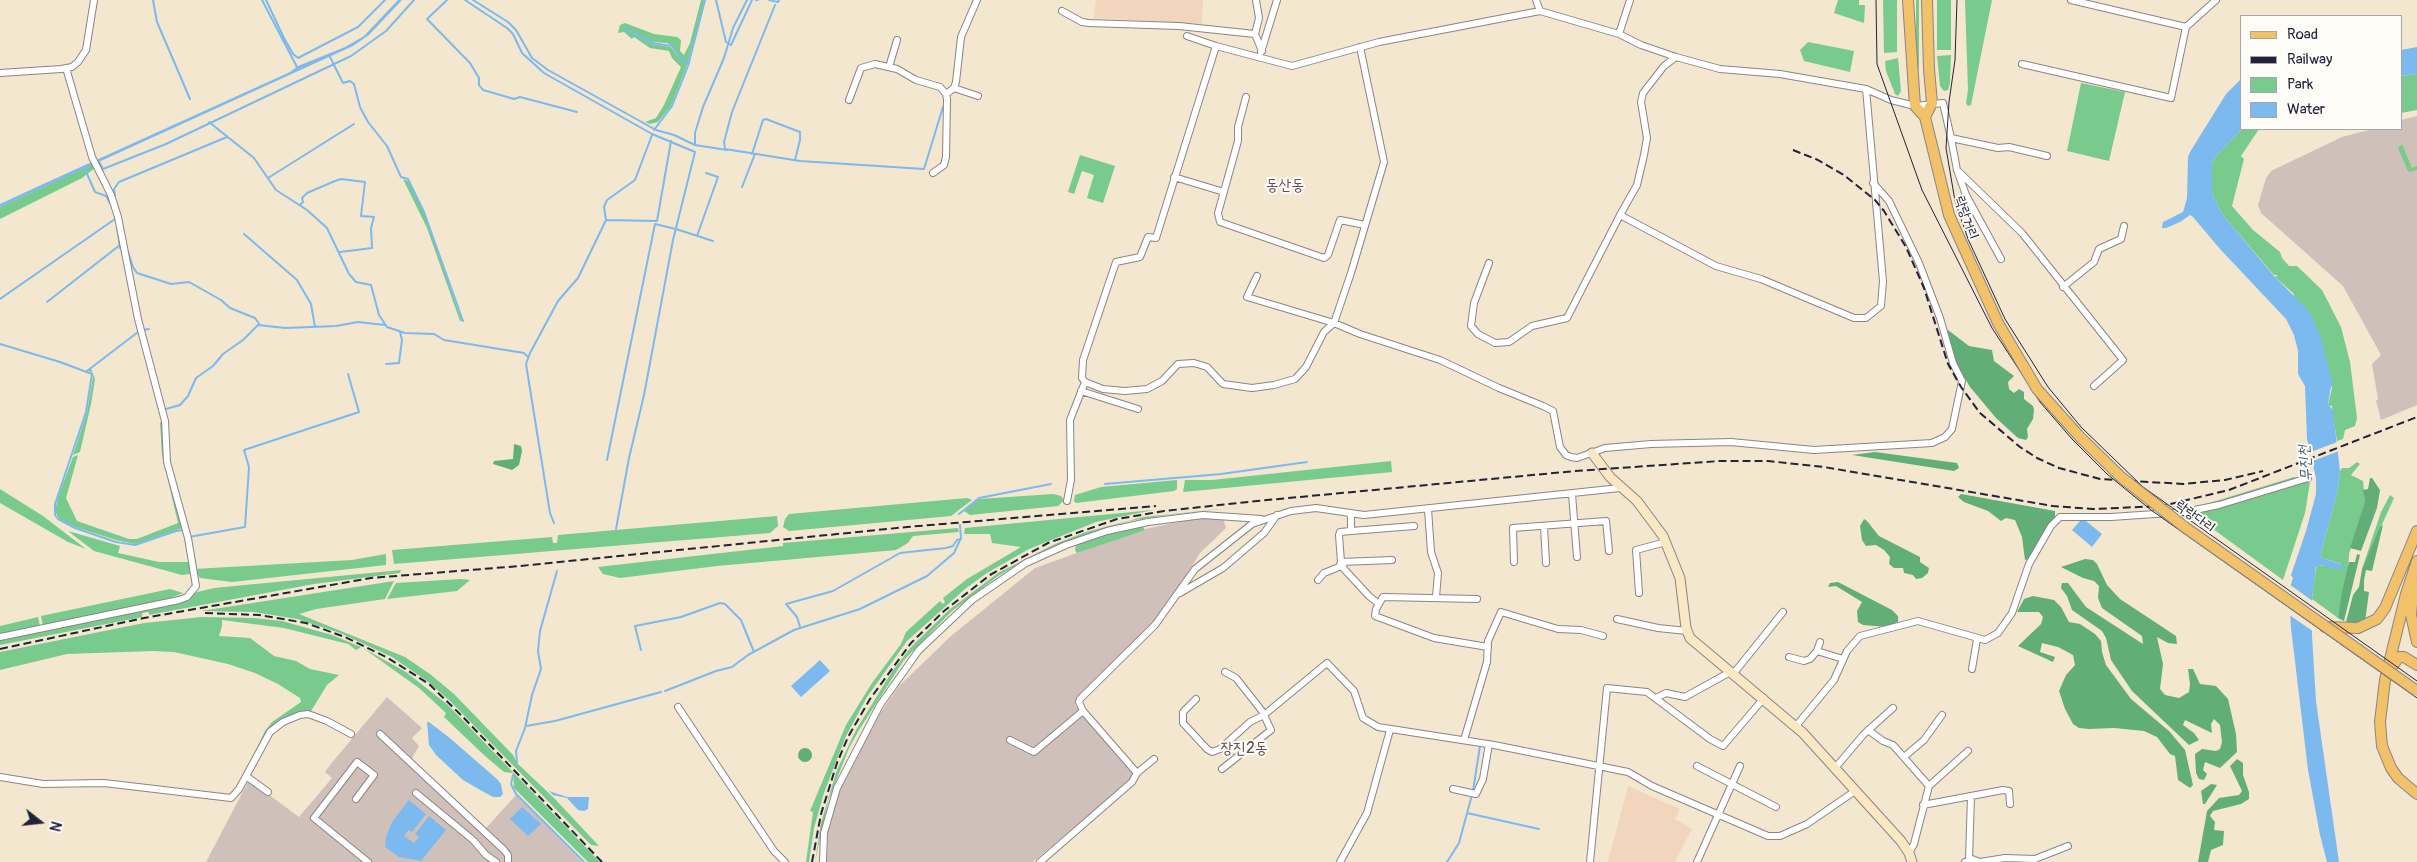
<!DOCTYPE html>
<meta charset="utf-8">
<style>
body{margin:0}
#map{position:relative;width:2417px;height:862px;overflow:hidden;background:#f4e7cf;font-family:Pangolin,sans-serif}
canvas{display:block}
.legend{position:absolute;left:2240px;top:15px;width:162px;height:115px;box-sizing:border-box;background:#fdfcf7;border:1px solid #a5a5ac;margin:0;padding:6px 9px;list-style:none;font-size:15px;color:#22223b}
.legend li{display:flex;align-items:center;gap:10px;height:25px}
.legend b{width:25px;border:1px solid #a5a5ac}
.north{position:absolute;left:15px;top:797px;width:50px;height:50px;-webkit-text-stroke:4px #fdfcf7;paint-order:stroke;rotate:106deg;font-size:14px;font-weight:700;line-height:20px;text-align:center;color:#22223b}
.north::after{content:'';display:block;margin:auto;width:18px;height:22px;background:#22223b;clip-path:polygon(50% 0,100% 100%,50% 72%,0 100%)}
</style>
<div id="map">
<canvas width="2417" height="862"></canvas>
<ul class="legend">
<li><b style="height:6px;background:#f2c26a"></b>Road</li>
<li><b style="height:6px;background:#22223b"></b>Railway</li>
<li><b style="height:14px;background:#78ca8d"></b>Park</li>
<li><b style="height:14px;background:#7cb9ef"></b>Water</li>
</ul>
<div class="north">N</div>
</div>
<script>
const context = document.querySelector('canvas').getContext('2d');
context.lineJoin = 'round';
function paint(path, color) { context.fillStyle = color; context.fill(path, 'evenodd'); }
const poly = rows => new Path2D(rows.map(r => 'M' + r).join(''));
function strokePath(path, color, width, dash) { context.strokeStyle = color; context.lineWidth = width; context.lineCap = dash ? 'butt' : 'round'; context.setLineDash(dash || []); context.stroke(path); }
function write(font, color, halo, rows, align = 'center') {
  context.font = font + ' Pangolin,"Poor Story",sans-serif'; context.lineWidth = 4; context.setLineDash([]); context.textBaseline = 'middle'; context.strokeStyle = halo; context.fillStyle = color; for (const [text, x, y, turn = 0] of rows) {
    context.save(); context.translate(x, y); context.rotate((+turn || 0) * Math.PI / 180); context.textAlign = isNaN(turn) ? turn : align; if (halo) context.strokeText(text, 0, 0); context.fillText(text, 0, 0); context.restore();
  }
}
paint(poly([
 [1096,0,1203,0,1202,24,1094,18],
 [1628,786,1680,809,1675,819,1692,829,1675,862,1608,862]
]), '#f2d5bd');
paint(poly([
 [2417,116,2417,405,2381,420,2376,401,2378,399,2372,364,2381,355,2343,286,2261,213,2258,205,2266,178,2271,171,2342,137,2372,129,2401,129,2401,120],
 [1196,518,1223,518,1226,528,1200,553,1178,589,1148,629,1077,697,1075,705,1133,770,1131,779,1033,862,827,862,828,830,836,796,848,772,879,715,899,686,951,636,1035,568,1141,530],
 [387,697,422,728,412,738,419,746,411,760,486,828,516,795,582,862,206,862,249,780,299,817,332,778,325,772,330,765]
]), '#cfc1ba');
paint(poly([
 [701,0,704,0,702,11,688,62,681,59,672,46,667,43,652,42,624,28,652,44,671,47,680,59,688,63,671,106,658,122,650,124,634,117,645,122,656,118,664,105,681,67,672,58,669,51,650,48,634,37,632,39,624,32,618,33,620,25,625,23,654,34,677,37,681,40,680,51,684,55,690,43],
 [1838,0,1859,0,1859,5,1865,5,1864,23,1834,13],
 [1883,0,1897,0,1897,52,1884,53],
 [1916,0,1919,0,1919,72,1916,49],
 [1937,0,1951,0,1951,50,1937,50],
 [1965,0,1992,0,1971,105,1968,106,1966,103,1968,90],
 [1808,42,1854,51,1850,72,1804,61,1800,50],
 [1951,55,1950,83,1948,90,1944,91,1940,86,1937,56],
 [1898,58,1901,91,1898,96,1895,94,1886,71,1885,61],
 [2417,74,2417,110,2401,113,2401,76],
 [2081,83,2125,92,2109,161,2067,151],
 [2242,129,2259,129,2241,156,2244,159,2232,206,2253,230,2280,252,2282,258,2289,266,2297,266,2322,290,2341,327,2350,362,2357,418,2355,426,2345,430,2343,439,2337,441,2333,414,2332,406,2328,405,2332,388,2293,293,2275,277,2278,275,2274,275,2222,214,2212,193,2212,164,2217,155],
 [2402,144,2412,168,2417,166,2417,170,2410,172,2408,171,2398,148],
 [1080,155,1115,166,1103,203,1087,198,1094,175,1082,171,1074,194,1068,192],
 [93,164,95,168,82,178,0,219,0,207],
 [403,179,408,181,424,212,462,321,460,321,427,228],
 [91,369,95,379,91,404,80,452,73,455,87,412,93,377,91,372,87,370],
 [160,422,162,423,183,528,135,544,116,540,75,527,59,519,55,511,58,497,73,457,78,455,66,498,77,521,129,539,137,539,178,523,162,455],
 [1391,461,1392,472,1183,492,1185,480,1212,480],
 [2357,462,2360,464,2351,475,2363,481,2365,501,2349,554,2348,573,2338,618,2312,599,2314,581,2317,565,2342,568,2341,564,2320,557,2338,489,2340,471,2342,468,2349,468],
 [2294,477,2310,482,2305,513,2283,580,2187,510],
 [1177,480,1177,489,1174,491,1076,503,1074,501,1075,495,1101,487],
 [0,489,43,516,86,549,68,542,0,503],
 [1053,494,1061,496,1064,500,1058,506,970,515,964,511,979,499],
 [2390,495,2394,498,2362,569,2381,512],
 [967,498,972,500,951,516,789,531,783,527,785,519,789,514],
 [1251,506,1167,515,1129,521,1095,531,1054,546,1020,563,998,576,952,611,904,660,859,730,849,748,828,801,815,862,821,823,829,796,837,770,856,730,893,670,912,646,949,610,998,573,1055,544,1086,532,1143,517],
 [1153,510,1096,522,1029,549,987,573,965,589,907,641,867,697,846,736,824,793,814,828,809,862,806,862,813,812,810,811,846,725,872,683,901,644,906,632,940,601,943,604,945,602,943,598,967,579,1021,547,992,543,990,534,964,534,965,528],
 [777,516,778,526,770,533,394,564,392,550,552,537,553,543,557,543,558,535],
 [1142,525,1145,530,1077,553,1075,550,1076,544,1113,532],
 [958,528,959,532,913,536,908,543,896,550,717,566,620,578,603,574,598,567,783,546,783,543],
 [68,531,120,546,118,553,159,562,189,562,190,574,182,575,94,551],
 [386,554,386,565,232,582,200,578,194,569,352,560],
 [401,570,400,573,314,584,154,614,150,615,148,612,142,613,142,617,0,645,0,640,214,588],
 [461,579,470,580,457,591,387,599,396,583],
 [394,581,385,599,316,609,299,614,405,657,430,674,454,694,513,755,518,764,554,798,599,846,591,845,450,701,427,681,392,657,340,633,297,619,254,612,201,611],
 [170,589,183,593,163,601,43,626,41,616],
 [38,617,40,626,0,636,0,626],
 [202,617,253,618,282,621,332,635,361,647,356,650,348,644,284,628,222,620,222,626,219,636,250,638,274,656,296,661,310,669,339,675,327,685,311,711,304,711,279,722,238,788,265,731,272,722,301,702,300,698,278,684,255,673,228,664,174,652,153,651,67,654,0,670,0,652,144,623],
 [363,648,406,672,448,705,600,862,588,862,514,788,513,773,504,772,485,756,444,717,446,713,419,688]
]), '#78ca8d');
paint(poly([
 [1948,330,1969,346,1992,350,1994,361,2014,376,2008,382,2009,389,2014,393,2019,389,2024,392,2024,399,2033,406,2034,410,2033,419,2027,429,2028,437,2026,440,2018,438,1996,418,1970,387,1956,363,1946,331],
 [514,444,521,446,522,451,519,465,512,470,493,464,494,461,513,459],
 [1875,452,1957,463,1959,468,1954,471,1852,455],
 [2370,478,2372,478,2380,490,2377,508,2361,551,2350,548,2365,501,2363,490,2368,489],
 [1961,494,2055,511,2055,517,2029,559,2025,560,2022,537,2015,520,2006,518,2001,521,1988,511,1964,502,1958,497],
 [1864,519,1867,521,1879,536,1920,557,1920,562,1929,568,1928,573,1922,578,1916,579,1913,575,1904,573,1903,568,1894,568,1889,564,1890,557,1884,550,1876,545,1866,546,1862,540,1860,526],
 [2383,525,2372,571,2366,570,2364,580,2364,591,2369,592,2365,622,2354,624,2346,622,2353,595,2359,587,2362,569,2380,527],
 [2357,554,2360,555,2344,621,2338,618,2342,592,2349,562,2355,562],
 [2085,559,2093,560,2097,564,2107,585,2120,599,2176,636,2177,644,2168,643,2157,637,2163,664,2160,689,2165,695,2179,698,2189,692,2190,684,2188,669,2193,669,2200,684,2216,686,2228,699,2236,734,2237,752,2220,768,2205,762,2203,770,2207,774,2204,780,2199,779,2196,773,2195,754,2202,749,2216,751,2220,749,2222,742,2220,725,2214,719,2211,724,2212,733,2185,720,2183,725,2194,733,2199,740,2189,745,2132,691,2111,660,2106,638,2102,631,2072,610,2067,596,2061,588,2062,583,2068,583,2086,607,2143,644,2142,636,2102,608,2098,598,2099,586,2094,581,2083,578,2061,567],
 [1838,582,1892,610,1898,616,1898,622,1887,627,1863,625,1858,622,1857,611,1862,602,1836,586,1828,587,1830,583],
 [2033,596,2054,600,2061,607,2069,622,2080,624,2095,634,2101,641,2102,652,2106,665,2131,699,2169,731,2185,750,2193,785,2190,788,2178,780,2175,756,2170,754,2157,737,2144,731,2114,728,2089,729,2079,728,2073,724,2065,709,2059,691,2066,675,2075,665,2073,655,2058,647,2042,643,2040,652,2055,657,2053,662,2018,646,2041,624,2043,617,2039,612,2017,612,2024,599],
 '798 755a7 7 0 1 1 14 0a7 7 0 1 1-14 0Z',
 [2237,759,2243,763,2243,775,2249,792,2249,799,2241,804,2213,811,2210,816,2215,822,2214,830,2224,831,2223,845,2211,850,2208,862,2198,862,2207,811,2219,798,2239,795,2242,791,2230,766],
 [2211,784,2217,785,2205,804,2203,804,2201,791]
]), '#62ae78');
paint(poly([
 [398,0,402,0,369,35,353,46,0,207,0,204,41,185,290,72,298,66,345,47,364,36],
 [2417,47,2417,74,2401,76,2401,50],
 [2241,79,2242,129,2217,155,2212,164,2212,193,2222,214,2275,277,2309,311,2321,338,2332,381,2328,404,2333,410,2340,471,2338,489,2320,557,2343,565,2342,569,2336,569,2320,565,2316,567,2312,599,2312,636,2316,701,2339,862,2327,862,2320,835,2308,770,2291,628,2289,591,2293,578,2291,575,2306,531,2316,494,2316,478,2307,439,2305,386,2298,374,2298,351,2294,335,2286,319,2220,249,2193,217,2190,215,2180,222,2166,228,2162,228,2163,222,2183,212,2187,198,2188,157,2190,152,2226,94],
 [2080,521,2086,521,2102,534,2092,547,2072,530],
 [820,660,830,671,801,697,791,686],
 [427,722,429,722,451,739,498,780,501,784,503,794,500,797,493,797,482,791,463,780,436,755,429,745],
 [549,791,567,797,589,797,588,809,584,811,578,810,567,798,553,795],
 [409,800,426,814,412,832,409,830,404,836,414,843,419,837,415,834,429,816,446,830,421,861,399,857,385,847,386,837,392,822],
 [522,807,541,824,528,836,510,819]
]), '#7cb9ef');
paint(poly([
 [2340,441,2339,451,2310,462,2308,453],
 [2289,584,2314,602,2314,632,2288,614,2286,591]
]), '#f4e7cf');
strokePath(poly([
 [153,0,157,22,190,99],
 [262,0,297,67],
 [266,0,284,38,293,54,298,58,358,27,385,0],
 [447,0,427,19,470,63,479,78,479,85,483,90,514,99,520,97,577,112],
 [465,0,507,28,513,34,522,53,544,73,652,134,695,152,673,240,644,395,629,458,616,529],
 [473,0,508,22,516,30,532,58,548,70,656,130,674,135,695,145,727,150],
 [716,0,726,42,731,45,752,0],
 [756,0,758,0],
 [769,0,778,2,779,0],
 [775,5,732,112,724,142,725,149,800,161,924,169,943,107],
 [626,29,652,43,672,46,681,59,689,63],
 [329,55,343,83,350,81,354,84,360,107,368,122,387,146,401,177,408,179,424,212,463,321],
 [209,122,254,158,276,190,307,210,327,228,349,274,356,282,371,285,379,315,387,327,405,333,434,334,444,340,524,353,528,357],
 [654,130,672,106,688,66,705,0],
 [695,145,695,133,703,107,724,58,733,28,747,0],
 [752,154,763,120,766,119,800,132,800,140,795,160],
 [98,160,103,169,166,144,351,56,386,31,414,0],
 [84,167,95,192,106,196,110,203],
 [268,178,354,124],
 [742,187,755,154],
 [115,196,114,189,119,182,227,137],
 [300,205,303,202,302,198,307,193,335,181,341,179,365,182,361,216,374,217,371,228,372,248,340,252],
 [606,220,657,221,671,141],
 [655,224,676,229,713,241],
 [117,226,120,248,123,249],
 [244,234,297,280,311,304,315,327],
 [697,236,718,177,706,173],
 [128,252,133,267,137,273,171,284,189,282,221,300,230,308,255,318,260,325],
 [0,299,115,219],
 [47,302,120,245],
 [143,330,149,329],
 [0,344,60,362,92,374,86,412,55,504,55,515,58,519,75,528,116,542,135,545,176,531,184,530],
 [386,364,399,363,402,340,400,332],
 [87,371,138,332],
 [166,409,180,405,188,396,196,378,213,366,223,354,243,340,258,325,285,328,336,326,358,322,385,325],
 [607,460,655,224],
 [1105,484,1221,474,1307,462],
 [959,514,979,498,1051,484],
 [554,523,550,513,526,364,530,353,558,301,578,278,606,220,604,207,607,200,635,180,652,135],
 [189,537,245,527,249,467,244,450,359,412,348,374],
 [800,627,797,617,786,604,833,591,900,553,946,548,953,546,957,540,961,539],
 [641,650,635,626,681,617,720,603,725,604,741,620,754,652],
 [665,691,716,671,732,667,748,655,794,630,860,609,927,576,954,553,961,538,960,525],
 [526,726,555,721,661,692],
 [517,762,516,751,525,728,532,695,541,669,538,651,540,631,557,571],
 [513,775,511,784,516,794,584,862],
 [1473,791,1480,746],
 [1467,813,1539,829],
 [1447,862,1459,843,1472,795]
]), '#7cb9ef', 2);
const street = poly([
 [1536,0,1540,11],
 [2071,0,2186,27],
 [1062,11,1082,22,1089,23,1179,26,1255,34,1262,51],
 [1255,34,1259,18,1256,0],
 [1619,34,1630,0],
 [1187,36,1216,46],
 [1360,47,1384,162,1351,273,1334,323,1324,332,1306,367,1295,379,1274,385,1252,388,1223,384,1207,367,1194,363,1178,364,1162,381,1147,389,1125,391,1103,389,1085,382,1082,378,1083,360,1116,262,1140,257,1148,237,1156,238,1216,46,1292,66,1379,42,1540,11,1619,34,1641,45,1676,57,1720,69,1780,74,1866,89,1891,100,1915,106,1943,103,1951,138,1998,148,2009,147,2047,156],
 [1261,52,1277,0],
 [2022,64,2171,98,2186,27,2216,0],
 [889,67,897,40],
 [0,73,61,69,72,67,78,62,86,50,94,0],
 [954,88,978,96],
 [946,94,954,88,956,82,961,37,977,0],
 [1246,97,1238,127,1238,141,1218,213,1220,222,1324,258,1328,255,1340,220,1365,225],
 [849,100,861,68,875,64,897,69,916,80,940,87,946,94,947,99,946,157,944,165,933,173],
 [1951,138,1957,170,1966,195,2001,259],
 [1957,170,2022,233,2123,360,2094,386],
 [1174,177,1224,192],
 [1620,215,1637,185,1644,155,1647,138,1641,102,1643,93,1664,66,1676,57],
 [1489,263,1474,303,1471,326,1478,334,1495,343,1509,342,1532,326,1567,318,1620,215,1716,266,1761,279,1854,318,1866,318,1881,306,1883,281,1866,89],
 [1257,276,1247,297,1334,323,1360,334,1440,360,1499,388,1543,406,1553,411,1560,447,1566,455,1571,457,1577,458,1605,448,1651,444,1731,442,1814,450,1932,443,1945,437,1952,429,1962,381,1953,363,1940,318,1919,263,1889,201,1873,183],
 [2063,287,2094,262,2099,249,2121,239,2124,226],
 [1081,391,1138,409],
 [1572,494,1577,557],
 [1067,501,1071,480,1070,420,1085,382],
 [1428,509,1431,552,1438,573,1436,597],
 [1351,513,1351,531,1340,532,1339,535,1341,562,1344,569,1369,596,1379,604],
 [1544,526,1546,563],
 [1351,531,1414,526],
 [1514,562,1513,528,1606,521,1609,551],
 [1318,580,1324,573,1339,567,1341,562,1392,560],
 [1180,593,1223,568,1264,533,1277,515],
 [1639,593,1636,550,1666,542],
 [1477,599,1383,597,1376,609,1375,616,1434,638,1488,647],
 [1617,619,1658,628,1687,631],
 [0,637,179,600,187,597,196,586,188,538,167,462,165,421,138,319,118,217,111,195,92,157,66,68],
 [1817,651,1843,659],
 [1789,657,1804,661,1810,659,1817,651,1820,642],
 [1972,669,1977,639],
 [1734,673,1783,612],
 [1656,698,1666,693,1685,697,1732,671],
 [1196,699,1183,712,1183,723,1207,749,1212,752,1220,749,1250,722,1264,715,1327,663,1354,691,1363,718,1378,727,1494,745,1628,772,1652,786,1768,836,1780,836,1807,824,1855,791],
 [678,707,774,851,785,862],
 [1796,726,1834,680,1847,651,1860,636,1918,621,1985,640,1998,633,2012,613,2029,564,2051,526,2060,517,2111,517,2185,512,2219,505,2308,478],
 [1868,730,1883,741,1893,745,1929,786],
 [380,734,504,850,508,855,508,862],
 [1010,740,1034,752,1083,711],
 [1464,740,1487,662,1488,641,1501,612,1558,629,1581,630,1603,636],
 [1904,757,1924,740,1942,715],
 [1697,766,1776,807],
 [1835,768,1864,734,1893,708],
 [1222,769,1271,730,1262,711,1236,678,1225,672],
 [1137,773,1083,711,1079,702,1080,699,1155,625,1195,569,1252,524,1291,511,1316,508,1364,515,1620,488],
 [246,776,268,792],
 [0,777,43,784,104,783,231,798,239,789,270,732,283,722,300,715,308,714,327,721,351,734],
 [1453,789,1476,794,1483,779,1489,744],
 [416,793,473,840,486,855,496,862],
 [356,799,374,775,357,762,314,818,368,862],
 [1923,805,2003,790,2009,791,2010,804],
 [1909,853,1914,844,1929,786,1968,751],
 [1969,860,1971,796],
 [823,862,824,833,837,788,880,705,919,650,972,600,1026,563,1066,545,1107,531,1148,522,1203,515,1261,519],
 [1040,862,1132,782,1137,773,1154,759],
 [1340,862,1367,813,1390,730],
 [1590,862,1607,688,1647,692,1710,739,1723,746,1764,698],
 [1697,862,1740,766],
 [1965,862,1972,859,1980,862,2005,858,2035,859,2068,846]
]);
const secondary = poly([
 [1592,453,1610,477,1637,501,1663,536,1680,578,1686,628,1690,638,1803,733,1901,841,1909,853,1912,862]
]);
const primary = poly([
 [1908,0,1915,106,1925,117,1949,215,1998,323],
 [1925,117,1932,103,1929,69,1927,0],
 [2417,561,2406,594,2385,680,2380,722,2382,746,2391,768,2398,778,2417,794],
 [2414,582,2411,615,2417,642],
 [2325,627,2358,628,2377,619,2385,608,2417,531],
 [2391,668,2399,657,2404,657,2417,665]
]);
strokePath(street, '#8b8485', 8);
strokePath(secondary, '#8b8485', 11);
strokePath(primary, '#8b8485', 12);
strokePath(street, '#fff', 6);
strokePath(secondary, '#fae7c3', 9);
strokePath(primary, '#f2c26a', 10);
strokePath(poly([
 [1876,0,1877,64,1922,190,1992,328,2040,402,2072,439,2107,474,2151,510,2417,698],
 [1957,0,1955,60,1949,102,1946,148,1955,201,1968,239,2005,319,2048,387,2081,427,2143,487,2417,681]
]), '#22223b', 1);
strokePath(poly([
 [1793,150,1818,160,1844,175,1875,200,1884,211,1906,247,1924,288,1948,364,1961,387,1980,413,2020,447,2037,458,2059,468,2100,479,2183,484,2225,480,2263,471],
 [205,613,259,615,306,623,345,637,388,658,429,684,462,716,602,862],
 [0,649,144,618,371,578,520,566,907,527,1156,506],
 [812,862,821,814,837,763,848,737,870,699,911,643,944,611,990,575,1048,543,1117,519,1164,511,1257,501,1575,471,1720,461,1768,461,1824,467,2053,506,2093,509,2162,506,2229,490,2417,417]
]), '#22223b', 2, [8, 4]);
const primaryBridge = poly([
 [1998,323,2037,389,2080,437,2121,477,2186,528,2417,691]
]);
strokePath(primaryBridge, '#8b8485', 12, []);
strokePath(primaryBridge, '#f2c26a', 10);
write('14px', '#22223b', '#fdfcf7', [
 ["락랑거리",1966,218,70],
 ["락랑다리",2195,517,36]
]);
write('italic 15px', '#42577a', '#fdfcf7', [
 ["무진천",2306,463,-95]
]);
write('16px', '#684c55', '#fdfcf7', [
 ["동산동",1285,186],
 ["장진2동",1244,749]
]);
</script>
